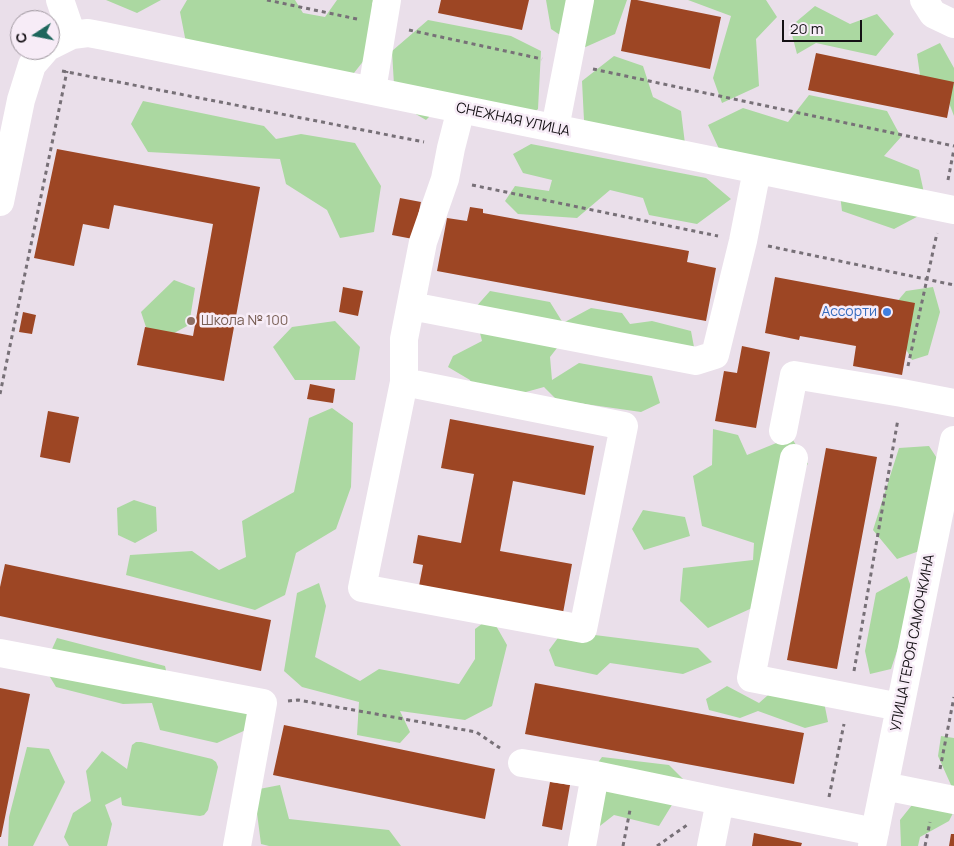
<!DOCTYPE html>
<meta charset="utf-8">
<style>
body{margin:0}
#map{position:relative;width:954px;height:846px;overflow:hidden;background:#eadfea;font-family:Manrope,sans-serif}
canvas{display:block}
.north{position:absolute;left:10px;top:10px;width:50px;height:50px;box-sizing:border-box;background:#f7ecf7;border:1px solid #9c949c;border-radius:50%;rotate:259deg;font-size:14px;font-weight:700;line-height:20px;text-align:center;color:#141014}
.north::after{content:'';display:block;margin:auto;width:18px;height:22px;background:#1d665c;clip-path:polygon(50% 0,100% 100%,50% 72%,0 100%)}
.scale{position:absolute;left:782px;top:20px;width:80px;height:22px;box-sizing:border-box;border:2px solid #141014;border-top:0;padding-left:6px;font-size:15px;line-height:18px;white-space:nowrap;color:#141014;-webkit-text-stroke:4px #f7ecf7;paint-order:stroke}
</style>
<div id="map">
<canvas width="954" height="846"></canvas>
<div class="north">С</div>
<div class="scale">20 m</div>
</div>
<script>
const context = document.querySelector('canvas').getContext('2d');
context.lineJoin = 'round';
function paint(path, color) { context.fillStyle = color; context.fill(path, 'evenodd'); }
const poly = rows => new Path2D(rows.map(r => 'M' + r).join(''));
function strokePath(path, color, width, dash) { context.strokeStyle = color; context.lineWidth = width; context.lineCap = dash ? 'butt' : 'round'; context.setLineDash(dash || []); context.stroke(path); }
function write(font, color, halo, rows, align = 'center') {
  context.font = font + ' Manrope,sans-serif'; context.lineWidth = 5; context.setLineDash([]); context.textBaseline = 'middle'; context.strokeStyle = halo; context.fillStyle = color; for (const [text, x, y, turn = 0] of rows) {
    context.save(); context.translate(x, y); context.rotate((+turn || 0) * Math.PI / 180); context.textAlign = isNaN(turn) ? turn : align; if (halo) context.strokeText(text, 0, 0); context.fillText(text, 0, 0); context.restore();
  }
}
paint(poly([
 [106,0,161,0,137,13],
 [187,0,295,0,303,13,325,17,337,0,376,0,372,3,376,45,350,78,189,58,180,12],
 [546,0,627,0,615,34,581,49,551,29],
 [688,0,766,0,777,17,756,39,759,86,722,103,713,78,731,16],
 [815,6,850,24,877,14,894,34,876,56,816,43,797,54,790,27],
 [428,20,511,36,541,51,538,109,517,128,451,95,426,120,395,102,392,51],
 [940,43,954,68,954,116,946,95,923,96,917,54],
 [614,56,643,66,653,97,681,111,685,144,585,140,582,81],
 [809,95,887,111,901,137,884,156,919,170,928,211,894,229,842,211,838,178,720,151,708,125,743,108,788,122],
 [143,101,264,126,276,139,301,134,355,143,381,186,374,232,340,238,327,210,286,184,280,159,148,152,131,124],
 [531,144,706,178,731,199,697,224,649,215,643,198,610,190,577,218,518,214,505,201,515,186,549,191,552,180,523,173,513,154],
 [174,280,195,288,189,325,152,345,141,312],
 [933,287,940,312,928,355,912,360,902,342,895,304,906,291],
 [490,291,550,302,563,323,591,308,622,313,630,324,652,321,691,331,694,347,672,360,564,339,550,357,552,380,579,363,652,376,660,403,641,412,557,400,544,387,479,405,470,380,448,367,453,356,482,341,474,309],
 [335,321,360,347,355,380,295,380,273,347,292,327],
 [332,408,353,423,351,487,336,529,296,553,285,595,255,610,126,575,130,555,192,551,219,570,246,557,242,521,294,492,309,418],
 [713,429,738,435,747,455,791,437,808,464,776,491,781,595,708,628,680,601,683,568,753,560,754,543,702,526,693,476,712,465],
 [929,446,944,469,925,549,897,559,873,530,899,448],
 [134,500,156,507,157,531,135,543,118,535,117,508],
 [643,510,685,517,690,536,644,550,632,529],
 [907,576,915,597,891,669,870,674,865,651,876,593],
 [319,583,326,606,315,657,360,681,379,669,459,684,475,659,475,629,491,617,507,645,492,706,465,720,400,711,410,732,400,743,357,735,359,702,302,687,284,671,297,593],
 [563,631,698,648,712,662,683,674,610,663,597,675,555,666,549,650],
 [57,638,165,666,171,692,249,687,248,729,217,743,160,730,152,703,123,704,56,687,44,667],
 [727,686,759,703,776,688,824,702,828,722,805,728,758,711,740,718,709,710,706,699],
 [941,736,954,738,954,811,949,821,920,837,918,846,901,846,900,820,912,805,945,809,951,785,938,756],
 [136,742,141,742,212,759,216,762,218,767,208,810,204,815,200,816,125,806,122,805,121,797,105,805,112,824,107,846,69,846,64,837,73,813,91,801,86,771,102,751,127,769,132,745],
 [27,747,49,749,65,782,33,846,8,846,9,817],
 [602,757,669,765,686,782,659,826,614,815,596,829,581,786],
 [280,785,289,819,389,830,401,846,269,846,261,844,254,790]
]), '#abd8a1');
paint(poly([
 [441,0,529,0,522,30,438,13],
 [631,0,637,0,721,17,710,69,621,51],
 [816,53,954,82,947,118,808,90],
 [57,149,260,187,224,381,137,365,145,327,193,336,213,224,114,205,109,229,83,224,74,266,34,258],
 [400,198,421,202,413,239,392,235],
 [470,207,483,209,483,213,689,251,687,262,716,268,706,321,437,271,447,218,467,221],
 [775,277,915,303,902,375,853,366,856,346,800,336,799,340,765,333],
 [343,287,363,291,358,316,339,312],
 [23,312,36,315,32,334,19,332],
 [742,346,770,352,756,428,715,421,724,371,737,373],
 [310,384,335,389,333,403,307,399],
 [48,411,79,417,70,463,40,457],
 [450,419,594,446,585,495,513,481,500,551,572,564,563,613,419,586,423,565,413,563,418,535,461,543,474,474,441,468],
 [826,448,877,457,837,669,787,660],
 [5,564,271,620,261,671,0,616,0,587],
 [535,683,804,733,794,784,525,734],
 [0,688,30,694,1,837,0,837],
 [284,725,495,769,485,819,273,775],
 [550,782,570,785,562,830,542,826],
 [754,833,802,843,801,846,752,846],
 [951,834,954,834,954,846,949,846]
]), '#9d4624');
strokePath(poly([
 [267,0,357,19],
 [409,30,542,59],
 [593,69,954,146],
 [62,71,424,142],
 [948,180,954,149],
 [472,185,718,236],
 [768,246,954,285],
 [908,366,937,233],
 [0,394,67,71],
 [854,671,898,419],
 [288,701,298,700,476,732,500,748],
 [940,769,954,697],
 [829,797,844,724],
 [623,846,630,810],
 [657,846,687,825],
 [925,846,930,822]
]), '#777077', 3, [4, 4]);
strokePath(poly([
 [60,0,72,35],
 [924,0,933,14,954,24],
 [50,46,72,35,88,33,104,36,954,210],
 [372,90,387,0],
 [555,128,580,0],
 [0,202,21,100,32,65,45,50],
 [411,306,696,361,715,355,743,241,757,170],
 [404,382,624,426,583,629,362,588,404,382,404,339,423,242,445,179,451,148,461,109],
 [783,431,794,375,902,393,954,403],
 [794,458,751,678,900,707],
 [0,653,263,703,237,846],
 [522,763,595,775,720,801,875,832],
 [884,786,954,800],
 [582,846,595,775],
 [711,846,720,801],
 [872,846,954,440]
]), '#fff', 28);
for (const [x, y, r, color] of [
 [887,312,5,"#3f7fe0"],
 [191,321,5,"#8d6e63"]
]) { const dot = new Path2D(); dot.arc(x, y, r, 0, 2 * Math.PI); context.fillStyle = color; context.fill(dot); strokePath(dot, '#f7ecf7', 2); }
write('14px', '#141014', '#f7ecf7', [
 ["СНЕЖНАЯ УЛИЦА",513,120,12],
 ["УЛИЦА ГЕРОЯ САМОЧКИНА",913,643,-79]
]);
write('14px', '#366cbe', '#f7ecf7', [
 ["Ассорти",877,312]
], 'right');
write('14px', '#785e54', '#f7ecf7', [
 ["Школа № 100",201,321]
], 'left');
</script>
